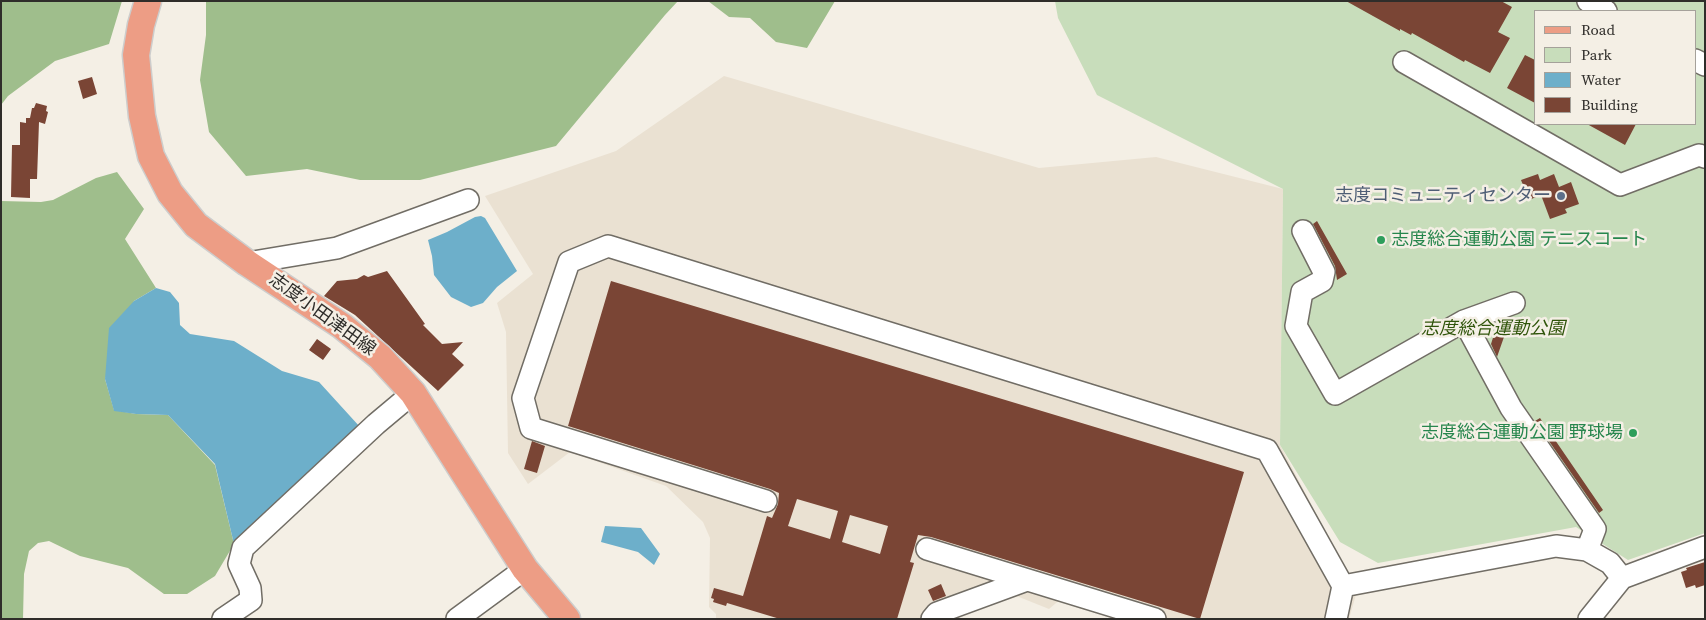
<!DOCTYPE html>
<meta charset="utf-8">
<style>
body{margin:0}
#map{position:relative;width:1706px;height:620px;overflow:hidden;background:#f4efe5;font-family:"Source Serif 4",serif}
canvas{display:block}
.frame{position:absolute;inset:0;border:2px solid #2f2d2a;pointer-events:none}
.legend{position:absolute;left:1534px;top:10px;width:162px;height:115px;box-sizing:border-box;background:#f4efe5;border:1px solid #a5a19a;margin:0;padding:6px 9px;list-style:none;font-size:15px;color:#2f2d2a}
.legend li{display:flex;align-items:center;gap:10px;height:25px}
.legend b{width:25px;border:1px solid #a5a19a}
</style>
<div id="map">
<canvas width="1706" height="620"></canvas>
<div class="frame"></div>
<ul class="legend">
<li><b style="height:6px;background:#ed9d85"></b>Road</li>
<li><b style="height:14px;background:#c8ddbb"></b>Park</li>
<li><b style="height:14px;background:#6dafca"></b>Water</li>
<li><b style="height:14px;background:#7a4535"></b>Building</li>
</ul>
</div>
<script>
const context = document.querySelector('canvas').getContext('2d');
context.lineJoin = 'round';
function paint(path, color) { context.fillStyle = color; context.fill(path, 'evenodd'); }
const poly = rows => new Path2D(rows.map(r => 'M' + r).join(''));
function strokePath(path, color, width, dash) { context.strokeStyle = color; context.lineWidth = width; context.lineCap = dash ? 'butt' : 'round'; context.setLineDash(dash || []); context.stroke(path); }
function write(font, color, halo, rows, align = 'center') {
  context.font = font + ' "Source Serif 4","Noto Sans JP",serif'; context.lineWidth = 5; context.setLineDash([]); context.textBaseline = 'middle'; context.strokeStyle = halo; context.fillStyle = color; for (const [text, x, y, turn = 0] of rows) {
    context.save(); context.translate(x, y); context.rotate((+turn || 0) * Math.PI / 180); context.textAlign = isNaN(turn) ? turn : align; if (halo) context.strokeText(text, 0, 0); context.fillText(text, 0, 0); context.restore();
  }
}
paint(poly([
 [724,76,1039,168,1156,157,1283,189,1280,445,1357,591,1349,619,1119,619,1062,598,1049,609,1009,593,947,619,716,619,716,614,709,607,710,538,703,522,666,486,570,452,528,484,508,453,506,332,497,303,533,274,485,196,616,151]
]), '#eae1d2');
paint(poly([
 [1055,1,1705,1,1705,533,1628,560,1576,527,1378,563,1340,542,1280,445,1283,189,1097,95,1058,18],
 [1535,11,1695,11,1695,124,1535,124]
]), '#c8ddbb');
paint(poly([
 [1,1,122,1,109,44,55,61,8,96,1,105],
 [206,1,678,1,665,15,556,146,420,180,360,180,307,169,246,176,209,132,200,80,206,35],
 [708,1,835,1,807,48,776,42,750,18,729,17],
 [117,172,144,209,125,239,156,288,134,301,105,379,114,410,136,414,168,415,215,465,234,544,215,576,187,594,164,594,128,568,80,556,49,541,38,543,29,551,24,574,23,619,1,619,1,201,41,202,53,200,96,178]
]), '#9fbe8c');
paint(poly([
 [481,216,485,218,517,271,497,287,483,303,471,307,451,297,434,275,432,256,428,240,447,232,475,217],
 [156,288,170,292,179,303,180,325,190,334,234,341,282,371,319,382,360,427,234,544,215,464,168,415,136,414,114,411,105,379,109,328,134,301],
 [605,526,641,528,660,554,654,565,638,552,601,542]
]), '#6dafca');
paint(poly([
 [1346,1,1501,1,1512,7,1498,32,1510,38,1490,73,1465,60,1464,62,1412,33,1411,35,1400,29,1400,31],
 [1525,55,1535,60,1535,103,1507,88],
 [92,77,97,94,83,99,78,81],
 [36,103,47,106,46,111,48,112,45,124,39,122,37,179,30,179,30,198,11,197,12,145,20,145,20,122,26,123,26,118,30,118,32,108,34,108],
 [1587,124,1636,124,1625,145],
 [1538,174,1540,180,1554,174,1559,187,1571,182,1579,204,1565,209,1567,213,1550,219,1541,195,1529,200,1521,180],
 [1317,221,1347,274,1337,280,1335,266,1313,224],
 [387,271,425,324,423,325,442,344,463,342,452,354,464,365,438,391,355,315,324,296,337,281,357,279,364,275,368,277],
 [611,281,1244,472,1200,619,931,537,918,535,910,562,914,563,897,619,780,619,727,603,726,606,713,602,714,599,711,598,714,588,743,596,767,516,772,518,778,504,779,493,770,489,568,426],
 [797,499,838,511,830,539,788,526],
 [850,515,888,526,880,554,842,542],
 [1511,317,1497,357,1491,344,1498,322],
 [317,339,331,349,323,360,309,350],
 [1540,418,1603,510,1599,513,1535,421],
 [532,441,545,446,537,473,524,469],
 [1705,562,1705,585,1696,588,1695,585,1686,588,1681,572,1687,570,1686,568],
 [941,584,946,596,933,601,928,590]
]), '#7a4535');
const minor = poly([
 [1588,1,1606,11],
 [1695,60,1705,65],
 [1404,62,1620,185,1699,155,1705,157],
 [1303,231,1324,272,1322,281,1302,292,1296,326,1335,394,1464,321,1514,303],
 [247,263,337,248,468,200],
 [1464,321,1511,408,1595,529,1587,550],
 [766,501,531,428,523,398,569,262,608,246,1267,450,1343,586,1336,619],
 [927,549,1155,619],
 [1343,586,1556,546,1587,550,1610,563,1622,578],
 [223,619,251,600,250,588,239,564,243,548,376,424,413,393],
 [457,619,525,569],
 [932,619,937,613,1027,580],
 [1589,619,1622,578,1705,547]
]);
const major = poly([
 [148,1,141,25,136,55,142,116,151,156,170,193,196,225,247,263,342,326,380,357,413,393,525,569,567,619]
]);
strokePath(minor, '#716d65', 24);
strokePath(major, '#cdcdcc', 29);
strokePath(minor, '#fff', 21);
strokePath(major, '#ed9d85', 26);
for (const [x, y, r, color] of [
 [1561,196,5,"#5c6f8a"],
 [1381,240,5,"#2e9e5b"],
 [1633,433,5,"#2e9e5b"]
]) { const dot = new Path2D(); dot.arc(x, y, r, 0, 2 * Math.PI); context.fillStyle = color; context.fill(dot); strokePath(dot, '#f4efe5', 2); }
write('18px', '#4e5e75', '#f4efe5', [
 ["志度コミュニティセンター",1551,196]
], 'right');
write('18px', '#27864d', '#f4efe5', [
 ["志度総合運動公園 テニスコート",1391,240],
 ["志度総合運動公園 野球場",1623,433,"right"]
], 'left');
write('18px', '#2f2d2a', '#f4efe5', [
 ["志度小田津田線",322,315,36]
]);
write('italic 18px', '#30550b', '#f4efe5', [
 ["志度総合運動公園",1493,329]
]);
</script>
